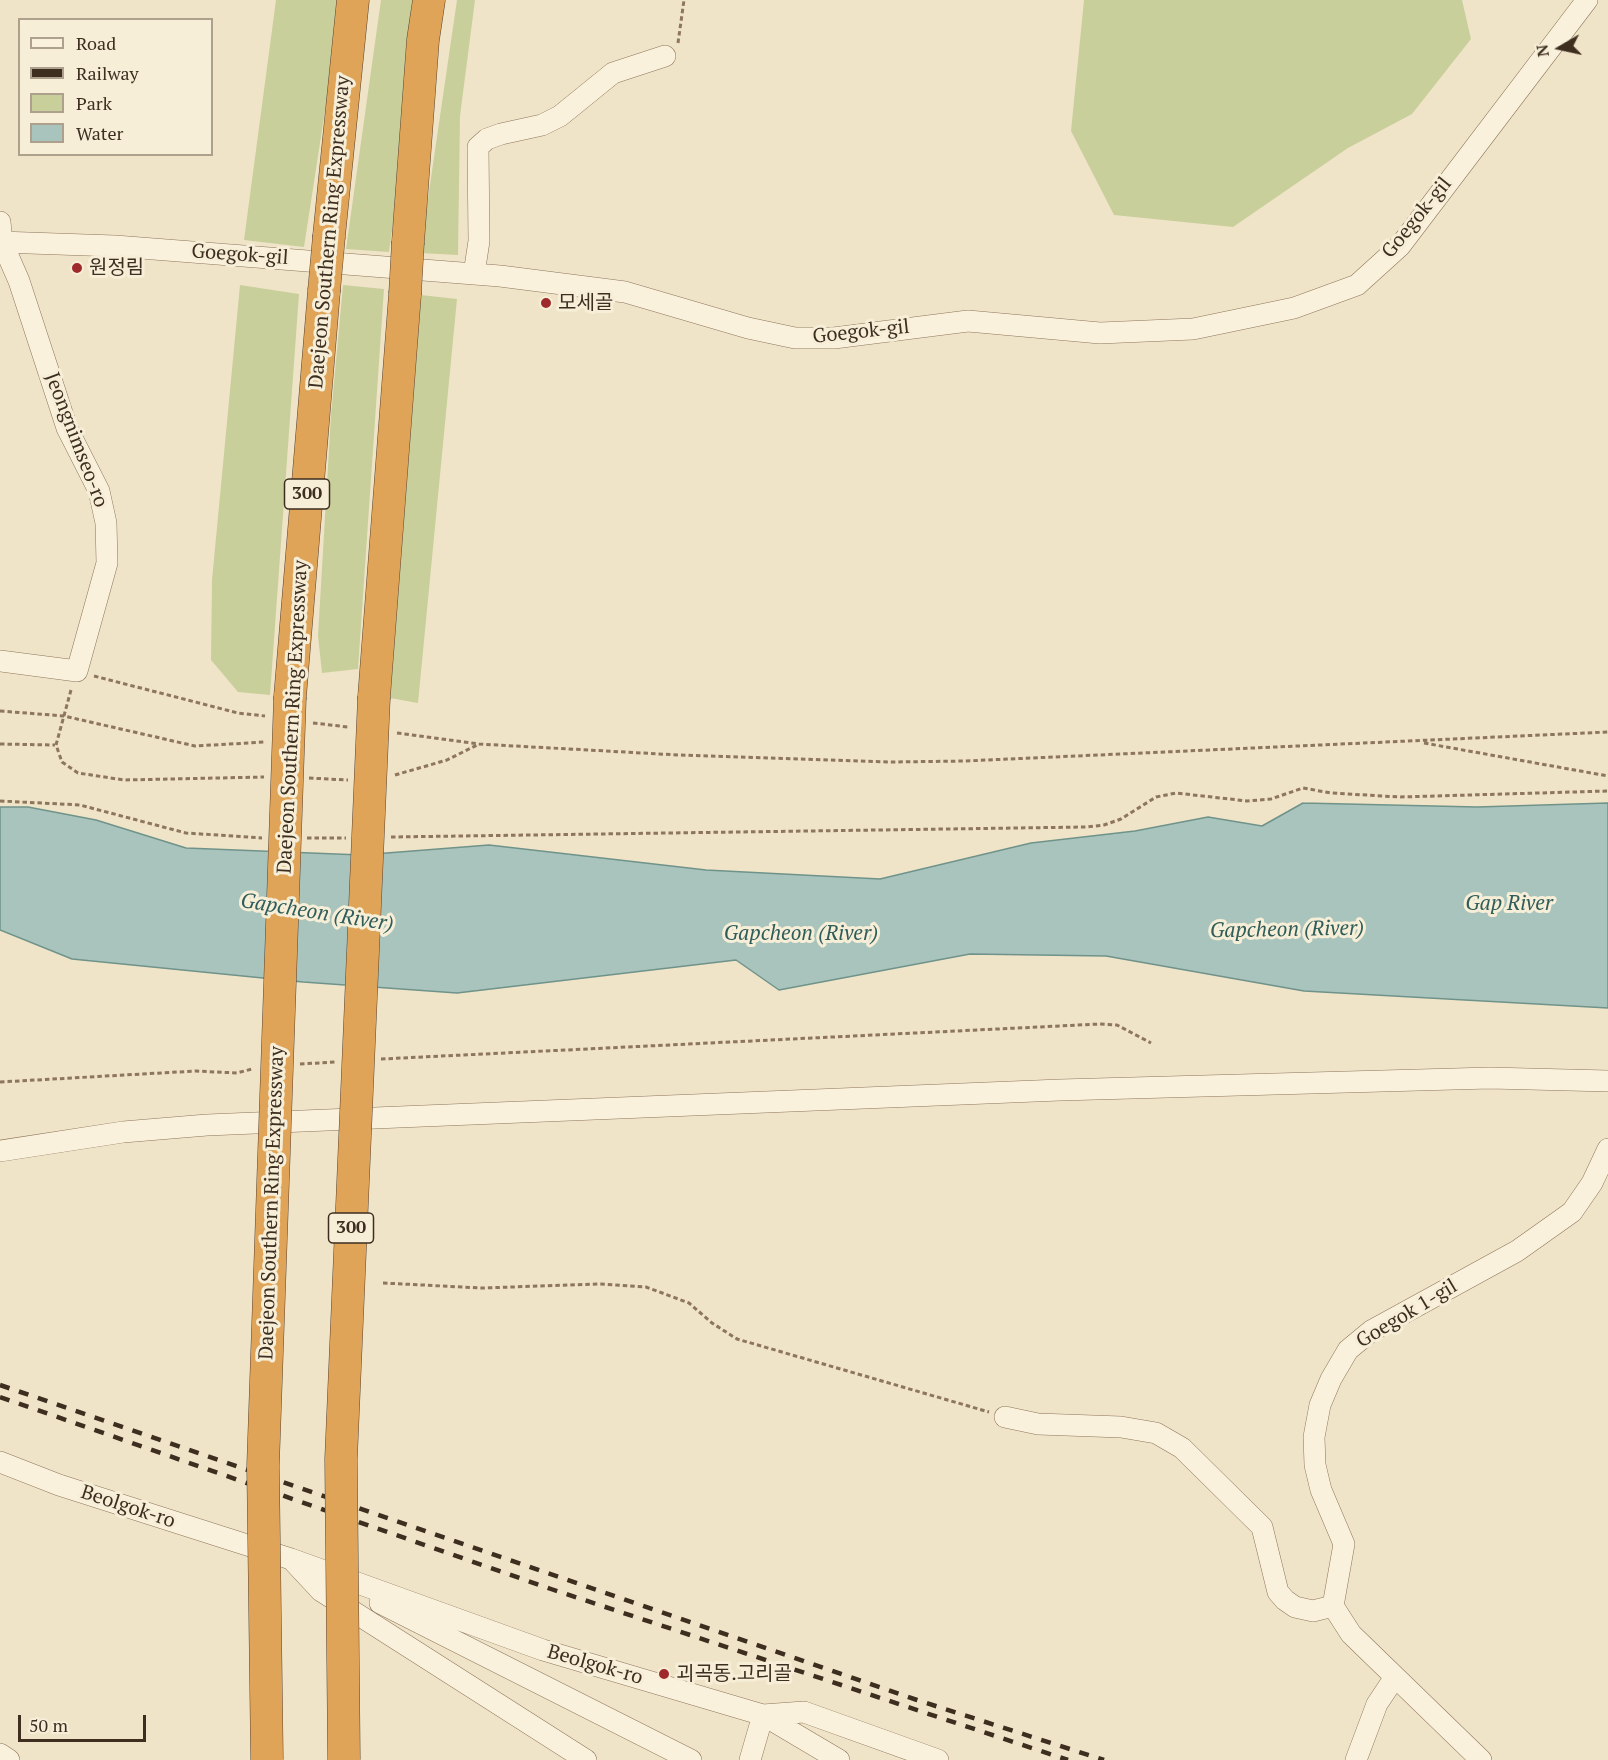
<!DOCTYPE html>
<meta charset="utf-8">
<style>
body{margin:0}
#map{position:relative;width:1608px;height:1760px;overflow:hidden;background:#f0e4c8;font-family:"PT Serif",serif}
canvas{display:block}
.legend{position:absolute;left:18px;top:18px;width:195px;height:138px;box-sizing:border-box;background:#f7eed8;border:2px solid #ada18e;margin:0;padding:8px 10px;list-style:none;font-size:18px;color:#3d2e20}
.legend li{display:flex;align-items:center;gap:12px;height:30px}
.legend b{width:30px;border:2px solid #ada18e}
.north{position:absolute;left:1530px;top:18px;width:60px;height:60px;-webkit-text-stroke:4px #f7eed8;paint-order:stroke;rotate:261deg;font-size:16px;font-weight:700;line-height:24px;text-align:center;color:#3d2e20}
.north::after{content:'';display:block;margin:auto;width:21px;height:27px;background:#3d2e20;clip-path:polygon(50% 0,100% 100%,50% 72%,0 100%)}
.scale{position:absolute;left:18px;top:1715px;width:128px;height:27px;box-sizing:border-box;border:3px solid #3d2e20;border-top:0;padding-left:8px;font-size:18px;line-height:21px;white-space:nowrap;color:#3d2e20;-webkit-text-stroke:4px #f7eed8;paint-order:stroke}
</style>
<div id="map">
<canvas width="1608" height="1760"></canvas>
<ul class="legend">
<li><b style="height:8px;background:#faf1dc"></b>Road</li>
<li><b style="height:8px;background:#3d2e20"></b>Railway</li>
<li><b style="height:16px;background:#c9cf9b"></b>Park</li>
<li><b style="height:16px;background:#a9c4bc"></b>Water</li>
</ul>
<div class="north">N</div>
<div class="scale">50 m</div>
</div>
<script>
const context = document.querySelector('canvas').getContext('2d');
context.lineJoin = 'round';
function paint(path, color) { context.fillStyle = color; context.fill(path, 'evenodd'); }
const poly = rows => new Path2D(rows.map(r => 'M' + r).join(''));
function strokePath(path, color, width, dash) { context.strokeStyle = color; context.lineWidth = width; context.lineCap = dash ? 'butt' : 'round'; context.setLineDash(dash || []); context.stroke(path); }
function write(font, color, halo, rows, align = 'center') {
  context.font = font + ' "PT Serif","Noto Sans KR",serif'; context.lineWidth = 6; context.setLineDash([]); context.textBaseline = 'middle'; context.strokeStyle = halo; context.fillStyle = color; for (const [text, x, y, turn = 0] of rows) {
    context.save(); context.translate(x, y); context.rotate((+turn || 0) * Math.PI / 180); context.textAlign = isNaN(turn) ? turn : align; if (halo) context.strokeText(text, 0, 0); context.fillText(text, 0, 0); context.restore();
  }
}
paint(poly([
 [276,0,342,0,304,247,244,240],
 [381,0,424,0,389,252,346,249],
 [457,0,475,0,460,116,458,255,420,253],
 [1084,0,1462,0,1471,39,1412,114,1348,148,1233,227,1114,215,1071,131],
 [240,285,299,294,270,695,238,692,211,660,212,580],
 [343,285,384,289,358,669,322,673,318,636,331,415],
 [421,295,457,299,418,703,390,698]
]), '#c9cf9b');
const water = poly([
 [1303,803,1477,807,1608,803,1608,1008,1304,991,1106,956,970,954,779,990,736,960,457,993,303,982,72,959,0,930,0,807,28,807,96,820,186,848,361,855,489,845,706,870,880,879,1031,843,1135,831,1208,817,1262,826,1303,803]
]);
paint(water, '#a9c4bc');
strokePath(water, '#6f938a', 1.5);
const minor = poly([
 [0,222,2,242,19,281,67,428,99,491,106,523,107,563,77,671,0,661],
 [0,242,115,246,500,276,625,292,748,328,795,338,834,338,968,321,1100,333,1193,329,1294,308,1357,285,1400,246,1587,0],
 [474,274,479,241,478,147,487,139,501,134,542,125,560,116,613,73,665,56],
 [0,1151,123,1132,207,1125,399,1117,1060,1090,1490,1078,1608,1081],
 [1005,1417,1038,1424,1121,1427,1156,1433,1182,1448,1262,1527,1278,1592,1285,1600,1295,1607,1313,1611,1333,1606],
 [0,1462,59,1485,291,1559,543,1650,763,1715,804,1712,938,1760],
 [294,1562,321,1591,586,1760],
 [380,1603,691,1760],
 [763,1715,839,1760],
 [0,1754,9,1760],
 [750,1760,763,1715],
 [1356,1760,1377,1704,1395,1677],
 [1481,1760,1351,1634,1333,1606,1344,1544,1321,1490,1315,1465,1314,1437,1320,1405,1331,1379,1348,1350,1371,1331,1517,1251,1572,1212,1592,1183,1608,1149]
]);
const highway = poly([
 [329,236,353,0],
 [408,242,423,40,429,0],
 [290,697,324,291],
 [374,697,405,294]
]);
strokePath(minor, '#8d765c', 22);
strokePath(highway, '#5b4430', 33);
strokePath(poly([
 [678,43,684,0],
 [94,676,238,713,265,716],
 [71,690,56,745,62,762,78,773,124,780,264,777],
 [0,711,64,716,195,746,265,742],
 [313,723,348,727],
 [397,733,479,744,678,755,891,762,965,761,1608,732],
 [1424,743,1608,776],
 [0,744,55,745],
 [395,775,447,760,479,744],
 [309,778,348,780],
 [0,801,80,805,186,833,262,838],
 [391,837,1086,827,1104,825,1121,819,1156,797,1176,793,1247,801,1271,799,1303,788,1331,793,1400,797,1608,791],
 [307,838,346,838],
 [381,1059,1100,1024,1117,1025,1151,1043],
 [300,1064,336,1062],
 [0,1082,196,1071,237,1073,252,1069],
 [383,1283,482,1288,599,1284,646,1287,689,1303,712,1323,737,1339,989,1412]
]), '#8d765c', 3, [4.5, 3]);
strokePath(minor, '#faf1dc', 21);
strokePath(highway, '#e0a458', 32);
strokePath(poly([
 [0,1385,917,1700,1104,1760],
 [0,1397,551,1589,1068,1760]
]), '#3d2e20', 4.5, [10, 10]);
const highwayBridge = poly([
 [324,291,329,236],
 [405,294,408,242],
 [267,1760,263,1466,290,697],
 [344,1760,341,1459,374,697]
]);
strokePath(highwayBridge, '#5b4430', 33, []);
strokePath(highwayBridge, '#e0a458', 32);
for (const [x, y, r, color] of [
 [77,268,6,"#9e2a2b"],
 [546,303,6,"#9e2a2b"],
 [664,1674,6,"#9e2a2b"]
]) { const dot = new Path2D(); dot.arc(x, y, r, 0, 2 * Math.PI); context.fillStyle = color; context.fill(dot); strokePath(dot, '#f7eed8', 2); }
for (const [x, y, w] of [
 [307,494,45],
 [351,1228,45]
]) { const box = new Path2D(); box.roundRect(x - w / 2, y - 15, w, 30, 4.5); context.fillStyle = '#f7eed8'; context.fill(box); strokePath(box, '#3d2e20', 1.5); }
write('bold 18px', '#3d2e20', null, [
 ["300",307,494],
 ["300",351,1228]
]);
write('20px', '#3d2e20', '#f7eed8', [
 ["Goegok-gil",1417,218,-51],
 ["Daejeon Southern Ring Expressway",330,232,-85],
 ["Goegok-gil",240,255,4],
 ["Goegok-gil",861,332,-6],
 ["Jeongnimseo-ro",76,440,69],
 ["Daejeon Southern Ring Expressway",293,717,-87],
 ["Daejeon Southern Ring Expressway",272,1203,-88],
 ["Goegok 1-gil",1407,1314,-31],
 ["Beolgok-ro",128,1507,18],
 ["Beolgok-ro",595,1665,16]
]);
write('20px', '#3d2e20', '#f7eed8', [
 ["원정림",89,268],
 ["모세골",558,303],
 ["괴곡동.고리골",676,1674]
], 'left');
write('italic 21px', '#2f5d5a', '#f7eed8', [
 ["Gap River",1509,904],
 ["Gapcheon (River)",317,913,9],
 ["Gapcheon (River)",1287,930,-1],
 ["Gapcheon (River)",801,934]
]);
</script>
